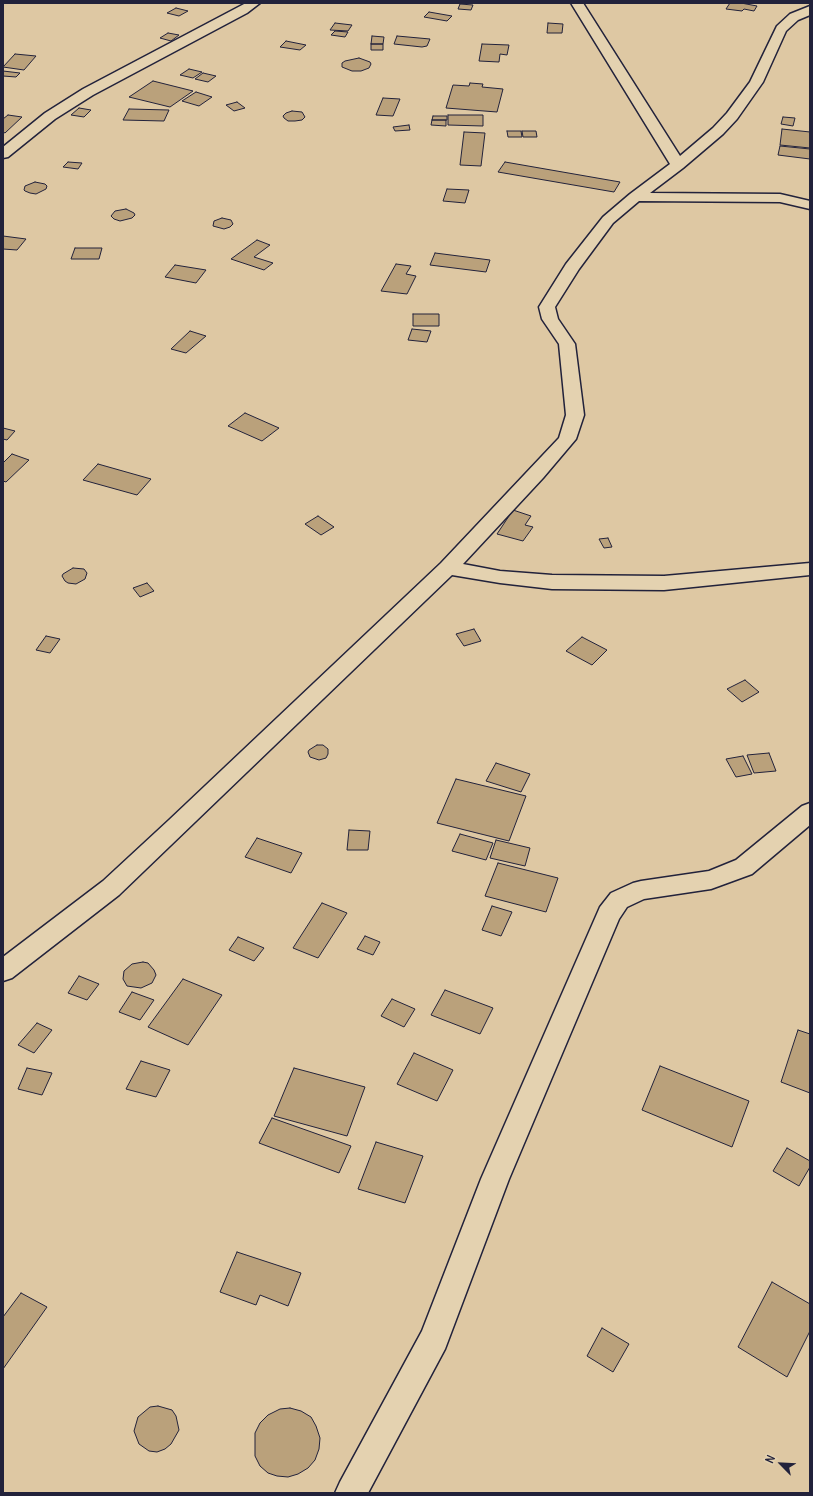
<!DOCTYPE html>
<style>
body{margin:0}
#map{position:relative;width:813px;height:1496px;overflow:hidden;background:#dec8a3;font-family:Delius,sans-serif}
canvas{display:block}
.frame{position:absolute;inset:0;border:4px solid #22223b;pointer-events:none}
.north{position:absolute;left:761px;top:1444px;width:40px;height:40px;-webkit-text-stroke:3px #e4d2b0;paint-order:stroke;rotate:294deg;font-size:11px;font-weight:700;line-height:16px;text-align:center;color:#22223b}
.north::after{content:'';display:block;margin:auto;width:14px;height:18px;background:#22223b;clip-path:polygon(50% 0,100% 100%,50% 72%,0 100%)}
</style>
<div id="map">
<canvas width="813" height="1496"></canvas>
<div class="frame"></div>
<div class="north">N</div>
</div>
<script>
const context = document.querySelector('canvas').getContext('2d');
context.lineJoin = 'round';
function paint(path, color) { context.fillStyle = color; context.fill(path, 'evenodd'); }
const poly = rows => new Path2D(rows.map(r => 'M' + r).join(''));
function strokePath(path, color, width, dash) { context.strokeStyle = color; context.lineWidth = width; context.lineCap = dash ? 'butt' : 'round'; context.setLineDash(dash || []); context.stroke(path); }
const building = poly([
 [730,3,741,3,757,6,754,11,744,9,742,11,726,9,730,3],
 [460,4,473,5,471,10,458,9,460,4],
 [176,8,188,11,179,16,167,13,176,8],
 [429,12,452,16,447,21,424,17,429,12],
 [335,23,352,25,348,31,330,30,335,23],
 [548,23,563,24,562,33,547,33,548,23],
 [335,31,348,32,345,37,331,35,335,31],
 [168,33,179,35,171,41,160,38,168,33],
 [372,36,384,37,383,44,371,44,372,36],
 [397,36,430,39,427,46,422,47,394,44,397,36],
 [286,41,306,45,300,50,280,47,286,41],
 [371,44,383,44,383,50,371,50,371,44],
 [482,44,509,45,507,55,500,54,499,62,479,61,482,44],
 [15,54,36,56,24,70,3,67,15,54],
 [359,58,370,62,371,64,369,68,361,71,352,71,342,67,342,63,345,61,359,58],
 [189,69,202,72,193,78,180,75,189,69],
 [3,71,20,73,16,77,3,76,3,71],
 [203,73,216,76,208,82,195,79,203,73],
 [153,81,193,91,170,107,129,97,153,81],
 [470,83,483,84,482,87,503,89,497,112,446,108,453,85,469,86,470,83],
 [196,92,212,97,199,106,182,101,196,92],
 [383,98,400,99,393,116,376,115,383,98],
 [237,102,245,108,234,111,226,105,237,102],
 [79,108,91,110,84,117,71,115,79,108],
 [129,109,169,110,164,121,123,120,129,109],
 [292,111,302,112,305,117,302,120,295,121,288,121,284,118,283,116,286,113,292,111],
 [8,115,22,117,5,133,3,132,3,119,8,115],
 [448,115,483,115,483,126,448,125,448,115],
 [433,116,447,116,447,120,432,120,433,116],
 [783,117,795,118,793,126,781,124,783,117],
 [432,120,446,120,446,126,431,125,432,120],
 [409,125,410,130,395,131,393,127,409,125],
 [782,129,810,132,810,148,780,145,782,129],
 [507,131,521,131,522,137,508,137,507,131],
 [522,131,536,131,537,137,523,137,522,131],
 [464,132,485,133,481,166,460,165,464,132],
 [780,146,810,149,810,159,778,155,780,146],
 [68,162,82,163,78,169,63,167,68,162],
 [505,162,620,182,614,192,498,172,505,162],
 [35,182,45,184,47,186,46,189,36,194,30,193,25,191,24,190,25,186,35,182],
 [447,189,469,190,465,203,443,201,447,189],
 [126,209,134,213,135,215,132,218,120,221,114,219,111,216,115,211,126,209],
 [222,218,231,220,233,224,230,227,224,229,213,226,214,221,222,218],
 [3,236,26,239,17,250,3,249,3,236],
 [257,240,270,245,254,257,273,263,264,270,231,259,257,240],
 [75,248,102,248,99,259,71,259,75,248],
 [435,253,490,260,486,272,430,265,435,253],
 [396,264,411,266,406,274,416,276,407,294,381,291,396,264],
 [175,265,206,270,196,283,165,277,175,265],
 [413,314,439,314,439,326,413,326,413,314],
 [412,329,431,331,427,342,408,340,412,329],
 [190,331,206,336,186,353,171,349,190,331],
 [245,413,279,428,262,441,228,426,245,413],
 [3,428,15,431,7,440,3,439,3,428],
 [12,454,29,460,6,482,3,481,3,463,12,454],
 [98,464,151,479,137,495,83,480,98,464],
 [513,510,531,516,525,525,533,527,523,541,497,534,513,510],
 [318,516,334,527,321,535,305,524,318,516],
 [608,538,612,547,604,548,599,539,608,538],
 [73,568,84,569,87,573,85,579,76,584,68,583,65,581,62,576,63,574,73,568],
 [147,583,154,591,140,597,133,588,147,583],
 [474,629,481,641,464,646,456,634,474,629],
 [46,636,60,639,50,653,36,650,46,636],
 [582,637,607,650,592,665,566,651,582,637],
 [745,680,759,692,742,702,727,689,745,680],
 [317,745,323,745,328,749,328,754,326,758,319,760,310,757,308,752,309,750,317,745],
 [769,753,776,771,754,773,747,755,769,753],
 [743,756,752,774,736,777,726,759,743,756],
 [496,763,530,774,521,792,486,781,496,763],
 [456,779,526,796,509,841,437,823,456,779],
 [349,830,370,831,368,850,347,850,349,830],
 [460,834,493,843,486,860,452,851,460,834],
 [257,838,302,853,291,873,245,857,257,838],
 [496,840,530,848,525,866,490,858,496,840],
 [498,863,558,878,546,912,485,896,498,863],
 [322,903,347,913,318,958,293,948,322,903],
 [492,906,512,912,501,936,482,930,492,906],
 [365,936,380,942,373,955,357,949,365,936],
 [238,937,264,948,254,961,229,950,238,937],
 [143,962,148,963,154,970,156,975,152,983,141,988,127,986,123,979,124,971,132,964,143,962],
 [79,976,99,984,87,1000,68,993,79,976],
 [183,979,222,995,188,1045,148,1027,183,979],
 [445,990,493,1008,480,1034,431,1015,445,990],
 [132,992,154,1000,140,1020,119,1012,132,992],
 [392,999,415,1009,404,1027,381,1016,392,999],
 [37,1023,52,1030,34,1053,18,1045,37,1023],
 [798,1030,810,1034,810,1093,781,1082,798,1030],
 [414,1053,453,1070,437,1101,397,1084,414,1053],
 [141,1061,170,1070,156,1097,126,1089,141,1061],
 [660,1066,749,1101,732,1147,642,1110,660,1066],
 [27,1068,52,1073,42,1095,18,1089,27,1068],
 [294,1068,365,1087,347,1136,274,1116,294,1068],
 [272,1118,351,1146,339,1173,259,1143,272,1118],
 [376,1142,423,1156,405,1203,358,1189,376,1142],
 [787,1148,810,1161,810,1167,799,1186,773,1171,787,1148],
 [237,1252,301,1273,288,1306,260,1295,256,1305,220,1292,237,1252],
 [772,1282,810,1304,810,1331,787,1377,738,1347,772,1282],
 [21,1293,47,1307,3,1369,3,1317,21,1293],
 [602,1328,629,1344,613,1372,587,1356,602,1328],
 [158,1406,172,1410,176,1416,179,1430,171,1444,165,1449,157,1452,149,1451,139,1444,134,1431,138,1417,150,1407,158,1406],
 [290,1408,301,1411,311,1417,316,1426,320,1438,319,1449,315,1460,308,1468,298,1474,288,1477,277,1476,268,1473,260,1466,255,1456,255,1433,260,1423,268,1415,280,1409,290,1408]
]);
paint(building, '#baa17b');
strokePath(building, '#22223b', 1);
const minor = poly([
 [246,3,260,3,247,13,93,95,55,119,8,157,3,158,3,147,45,113,83,89,246,3],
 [571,3,583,3,680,156,713,128,727,113,750,82,777,26,790,14,810,6,810,15,798,20,786,31,763,82,737,119,723,134,683,168,650,193,780,194,810,201,810,209,780,202,639,201,613,223,579,269,555,307,558,319,575,344,584,415,576,439,543,478,463,564,500,571,552,575,664,576,810,563,810,575,664,590,552,589,500,583,452,575,119,895,12,978,3,981,3,957,103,881,169,820,441,563,559,438,566,415,559,344,542,319,539,307,566,264,603,217,630,194,670,164,571,3],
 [810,803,810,825,752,874,711,889,644,899,627,907,619,919,509,1179,445,1349,368,1493,335,1493,340,1482,422,1331,481,1179,600,907,611,893,633,883,641,881,709,871,736,860,802,806,810,803]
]);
strokePath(minor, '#22223b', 3);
paint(minor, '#e4d2b0');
</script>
